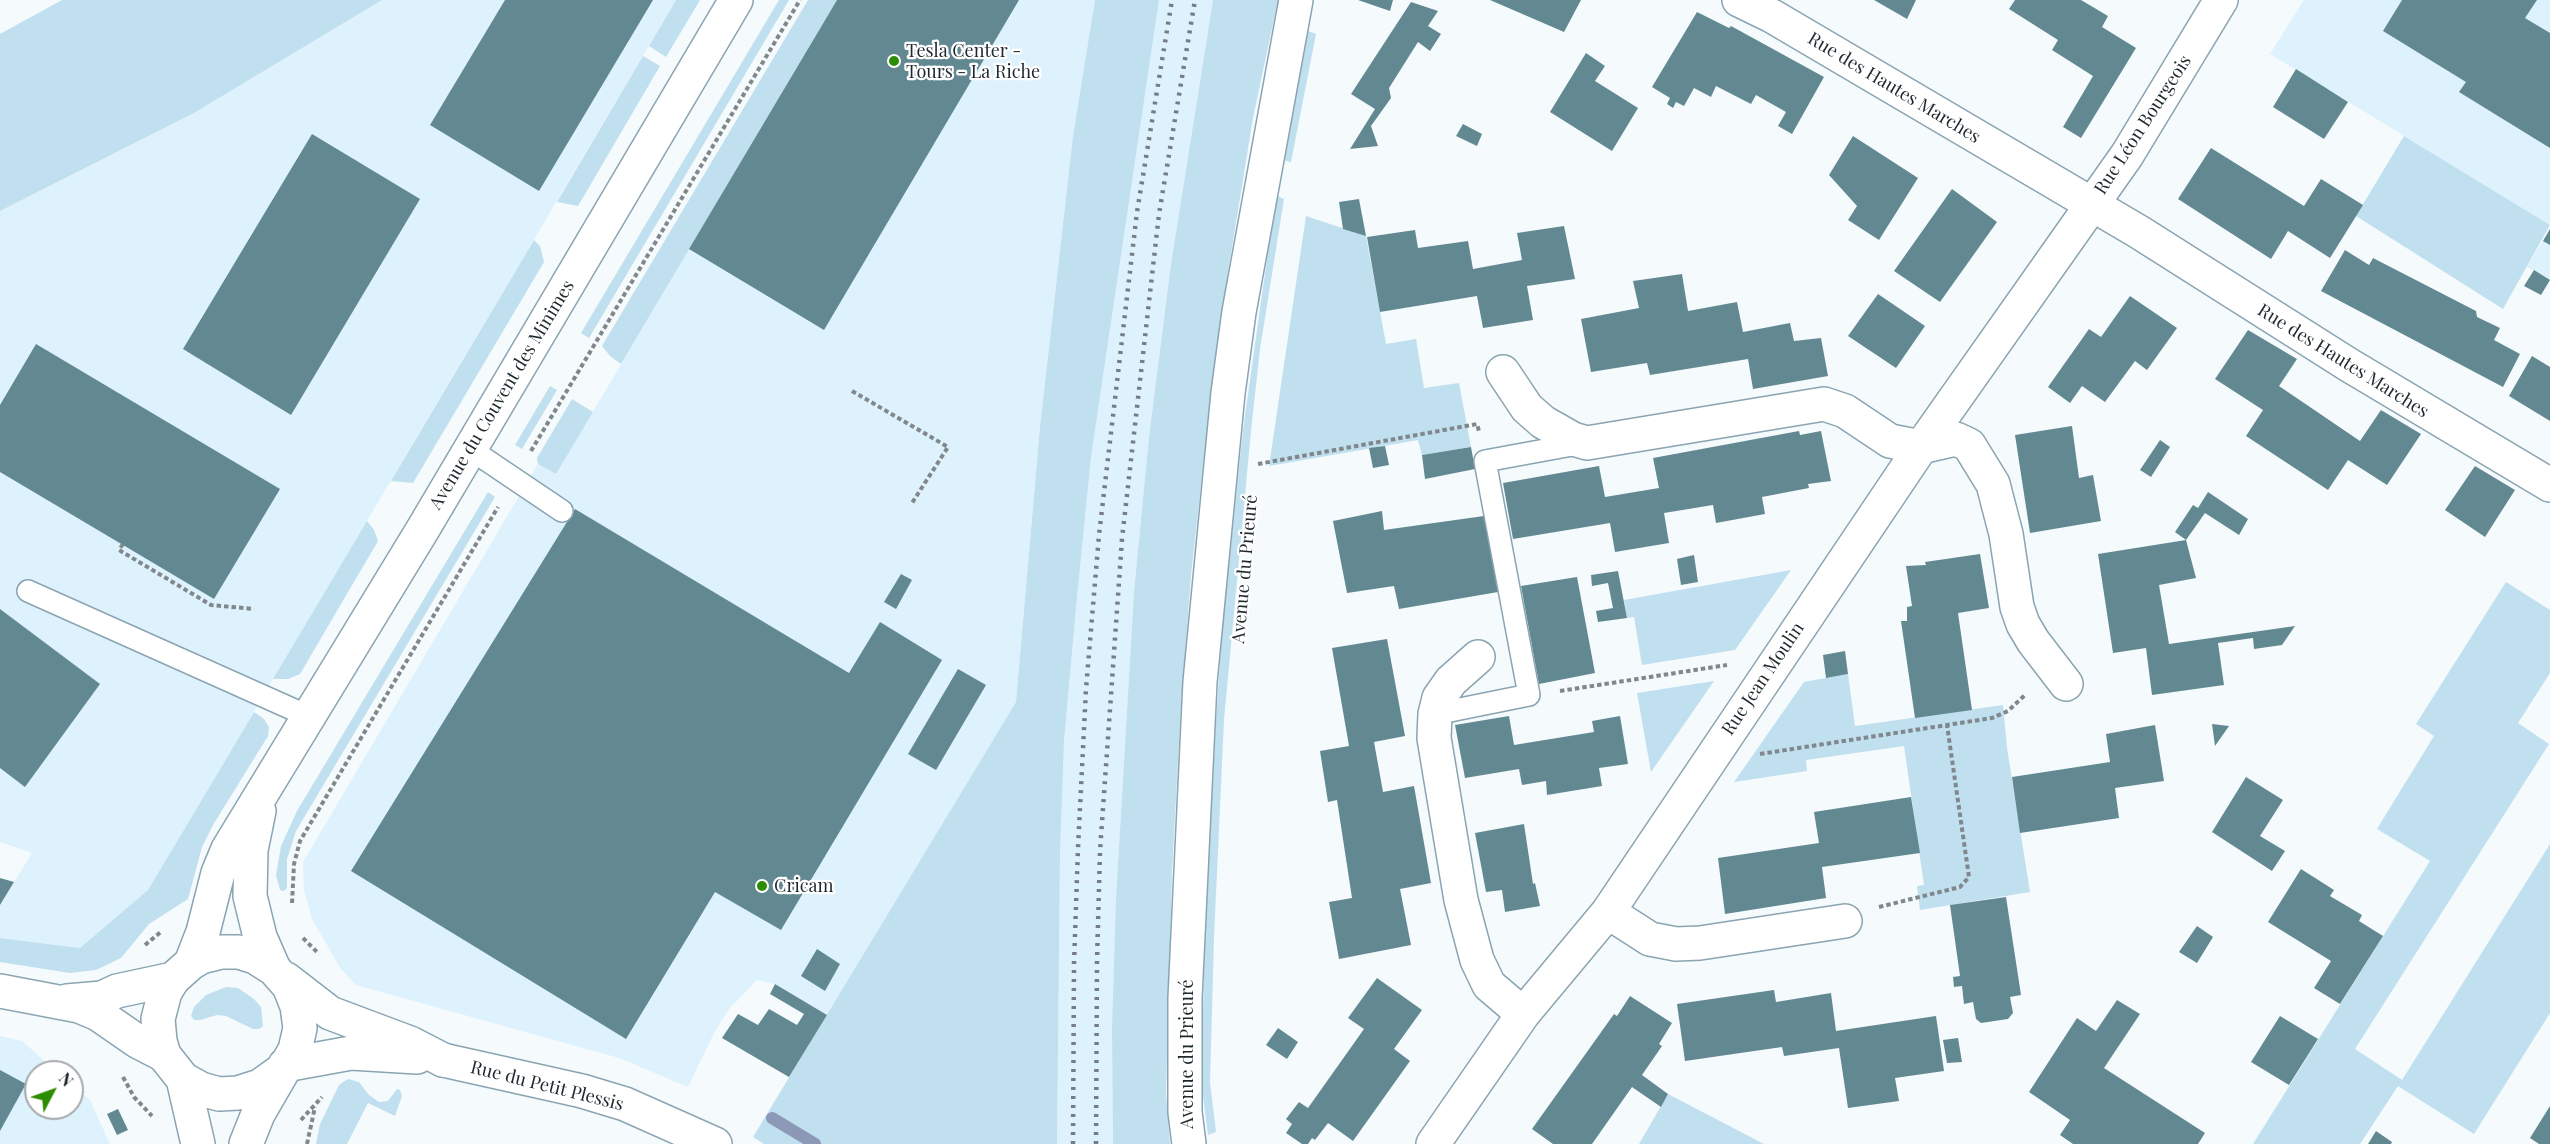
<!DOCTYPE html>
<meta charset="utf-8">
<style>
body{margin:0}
#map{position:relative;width:2550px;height:1144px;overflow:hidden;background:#f5fafd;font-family:"Playfair Display",serif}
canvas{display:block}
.north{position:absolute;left:24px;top:1060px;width:60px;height:60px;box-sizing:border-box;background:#fff;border:2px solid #a5a9ab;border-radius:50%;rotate:49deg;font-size:16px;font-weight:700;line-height:24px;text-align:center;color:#1e282d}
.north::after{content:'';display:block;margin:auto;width:21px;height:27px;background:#2d8d02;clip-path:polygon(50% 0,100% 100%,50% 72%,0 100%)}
</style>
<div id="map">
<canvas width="2550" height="1144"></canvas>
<div class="north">N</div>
</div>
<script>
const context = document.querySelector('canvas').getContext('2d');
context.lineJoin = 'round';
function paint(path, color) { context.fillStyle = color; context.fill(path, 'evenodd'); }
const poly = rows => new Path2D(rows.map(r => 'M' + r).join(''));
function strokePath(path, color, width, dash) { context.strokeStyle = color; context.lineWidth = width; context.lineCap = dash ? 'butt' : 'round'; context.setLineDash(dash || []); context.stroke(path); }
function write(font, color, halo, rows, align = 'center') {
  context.font = font + ' "Playfair Display",serif'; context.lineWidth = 4.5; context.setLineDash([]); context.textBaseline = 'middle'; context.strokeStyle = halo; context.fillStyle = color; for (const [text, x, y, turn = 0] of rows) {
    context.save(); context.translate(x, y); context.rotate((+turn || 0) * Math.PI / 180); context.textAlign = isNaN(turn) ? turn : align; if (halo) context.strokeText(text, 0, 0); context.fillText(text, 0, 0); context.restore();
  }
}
paint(poly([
 [382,0,676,0,148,890,80,948,0,938,0,905,32,853,0,842,0,211,194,113],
 [837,0,1095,0,1073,136,1040,427,1016,702,827,1015,775,984,757,980,729,1009,714,1033,688,1087,619,1058,356,985,341,969,312,919,304,890,303,862,538,464,556,474],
 [1159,0,1213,0,1171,264,1149,437,1134,592,1116,898,1112,1028,1113,1144,1057,1144,1060,854,1064,741,1076,608,1091,457],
 [2304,0,2550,0,2550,225,2270,54],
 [2550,229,2550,280,2527,267],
 [0,1036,22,1041,57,1072,36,1072,36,1108,72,1108,72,1084,90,1100,110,1144,0,1144]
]), '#ddf2fd');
paint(poly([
 [62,0,382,0,194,113,0,211,0,34],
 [676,0,700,0,666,57,649,46],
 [779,0,789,0,589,338,581,333],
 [808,0,837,0,621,364,610,356,602,346],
 [1095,0,1159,0,1091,457,1076,608,1064,741,1060,854,1057,1144,764,1144,753,1137,1016,702,1040,427,1073,136],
 [1213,0,1278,0,1253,118,1228,272,1210,403,1191,575,1181,705,1172,872,1166,1094,1170,1144,1113,1144,1112,1028,1116,898,1134,592,1149,437,1171,264],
 [1308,31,1316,34,1291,162,1283,160],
 [643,56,660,66,578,206,557,202],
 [2404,136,2550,225,2503,309,2356,216],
 [1276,195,1284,199,1260,349,1251,431,1224,720,1214,937,1210,1082,1216,1132,1208,1135,1201,1081,1205,937,1216,721,1222,633,1243,430],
 [1306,216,1366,236,1386,344,1416,339,1424,388,1459,383,1471,447,1422,455,1418,440,1269,466],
 [534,240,540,246,544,262,413,483,391,481],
 [550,386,557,390,522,449,515,445],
 [572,399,593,412,556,474,538,464,537,458],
 [488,492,495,497,296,831,287,859,287,888,284,891,280,890,276,875,281,846,297,811],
 [367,521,374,530,378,541,300,674,288,679,273,679],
 [1791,570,1735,650,1642,665,1634,617,1627,618,1624,600],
 [2506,582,2550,610,2550,673,2518,723,2549,744,2355,1049,2402,1080,2550,844,2550,1013,2474,1134,2398,1086,2360,1144,2253,1144,2430,861,2377,829,2434,736,2416,724],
 [1848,674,1855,726,2003,705,2007,748,2030,892,1920,910,1917,886,1924,885,1904,746,1806,760,1807,771,1734,782,1804,682],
 [1714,681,1651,772,1637,693],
 [254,712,264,719,269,727,268,736,213,825,202,847,188,899,149,924,121,958,96,970,70,973,0,962,0,938,80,948,148,890],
 [226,987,238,988,254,999,261,1007,263,1026,259,1029,253,1029,226,1016,217,1015,200,1020,194,1020,191,1016,194,1007,206,995],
 [348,1079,359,1082,369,1095,379,1102,388,1101,397,1089,400,1090,402,1096,395,1116,368,1103,347,1144,316,1144,320,1124,339,1085],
 [1668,1094,1764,1144,1639,1144]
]), '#c0dfef');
strokePath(poly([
 [772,1118,815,1144]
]), '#8c99b6', 12);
paint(poly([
 [505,0,653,0,539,191,430,125],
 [837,0,1019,0,824,330,689,249],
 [1358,0,1393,0,1390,11],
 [1490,0,1581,0,1564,32],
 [1874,0,1916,0,1907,19],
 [2015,0,2081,0,2108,16,2102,27,2136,48,2081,138,2063,127,2093,76,2052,50,2058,40,2009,9],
 [2402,0,2537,0,2525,18,2550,33,2550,148,2459,92,2466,82,2383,31],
 [1411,2,1438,11,1428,26,1441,34,1430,51,1418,42,1389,88,1391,98,1371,126,1378,146,1350,149,1375,109,1351,94],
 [1697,12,1729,28,1731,26,1824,77,1792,134,1778,126,1786,112,1756,95,1751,104,1716,86,1711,97,1694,88,1684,106,1676,102,1673,108,1667,104,1670,98,1652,87],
 [1586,53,1605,66,1595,81,1638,108,1612,151,1550,112],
 [2296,69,2348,102,2324,139,2273,107],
 [1463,124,1482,134,1477,146,1456,136],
 [312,134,420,199,291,415,183,349],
 [1853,136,1918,178,1879,240,1848,220,1857,206,1829,175],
 [2211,148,2304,206,2321,179,2363,205,2330,258,2288,231,2271,259,2178,199],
 [1952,189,1997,222,1940,302,1894,271],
 [1359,199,1366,236,1343,229,1339,202],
 [1564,226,1575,279,1527,286,1533,320,1483,328,1477,296,1380,312,1367,237,1415,230,1418,248,1468,241,1473,269,1522,260,1517,233],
 [2550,229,2550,245,2543,241],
 [2345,250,2369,265,2373,258,2476,311,2477,317,2500,328,2494,340,2520,354,2503,387,2321,291],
 [2534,270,2550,280,2541,295,2524,286],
 [1682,274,1688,311,1737,302,1743,332,1790,323,1794,341,1821,338,1828,376,1753,389,1748,359,1650,375,1647,363,1591,372,1581,319,1639,308,1633,281],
 [1878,294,1925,326,1896,368,1848,336],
 [2130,296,2177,328,2147,370,2135,361,2105,402,2082,386,2070,403,2048,387,2089,329,2101,337],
 [2248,330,2297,359,2279,386,2360,441,2381,410,2421,434,2387,485,2348,460,2328,490,2246,436,2263,410,2215,379],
 [36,344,280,489,214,599,0,472,0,405],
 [2532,356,2550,367,2550,421,2509,396],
 [2072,426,2079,478,2093,475,2101,521,2030,533,2015,435],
 [1799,431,1800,435,1821,431,1831,481,1808,484,1809,488,1762,497,1765,514,1716,523,1713,505,1664,513,1669,543,1615,552,1610,523,1513,539,1503,483,1599,466,1605,497,1659,488,1653,458],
 [2160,440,2170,447,2151,477,2140,470],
 [1385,446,1389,465,1373,468,1369,448],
 [1471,447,1475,469,1425,479,1422,455],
 [2475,466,2515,490,2485,537,2445,510],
 [2208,492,2248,519,2239,535,2205,513,2186,540,2175,532,2193,505,2198,508],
 [575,509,849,673,880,622,942,660,781,930,715,892,626,1039,351,871],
 [1382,511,1384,530,1484,516,1498,592,1399,609,1394,586,1347,593,1333,521],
 [2186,540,2196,578,2159,585,2169,644,2295,626,2282,645,2254,649,2253,638,2218,643,2224,685,2152,695,2146,648,2113,653,2098,554],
 [1980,554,1989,608,1958,613,1972,710,1915,718,1901,621,1907,621,1907,607,1912,606,1906,566,1926,565,1925,562],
 [1694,555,1698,582,1681,585,1677,559],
 [1618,571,1627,618,1598,622,1596,611,1613,608,1608,583,1592,586,1591,575],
 [901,574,912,580,896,609,884,602],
 [1577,577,1595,673,1539,684,1521,586],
 [0,609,100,684,25,787,0,768],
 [1387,639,1405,736,1374,742,1383,792,1414,786,1431,883,1400,889,1411,945,1339,959,1329,902,1352,898,1337,800,1328,802,1320,751,1349,746,1332,648],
 [1845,651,1848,674,1826,678,1823,655],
 [958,669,986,685,936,770,908,754],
 [1509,716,1514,745,1594,732,1592,721,1620,716,1628,764,1599,768,1602,786,1547,795,1546,781,1522,785,1519,769,1465,778,1455,725],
 [2212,724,2229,726,2215,746],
 [2155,725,2164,781,2115,788,2119,818,2020,833,2012,777,2110,762,2106,734],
 [2246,777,2283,800,2260,836,2285,851,2272,871,2212,832],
 [1911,797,1920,853,1822,867,1826,898,1725,914,1718,858,1819,843,1814,812],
 [1524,824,1533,884,1535,883,1540,906,1505,912,1502,890,1486,892,1475,833],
 [2301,869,2334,890,2330,896,2362,915,2359,921,2383,936,2340,1004,2314,988,2331,961,2268,922],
 [0,878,14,882,0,905],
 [2006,897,2021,995,2010,997,2013,1013,2008,1019,1981,1023,1976,1019,1973,1002,1964,1004,1962,986,1954,987,1953,977,1960,976,1950,905],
 [2197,926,2213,937,2197,963,2179,952],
 [817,949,840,964,825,991,801,976],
 [1377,978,1422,1010,1394,1049,1410,1061,1353,1141,1328,1123,1315,1140,1312,1138,1308,1144,1302,1144,1286,1133,1292,1124,1286,1119,1299,1102,1308,1108,1364,1029,1348,1018],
 [775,984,827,1015,789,1077,722,1038,738,1014,758,1025,769,1009,797,1025,804,1014,770,994],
 [1774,990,1776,1002,1831,993,1836,1031,1936,1016,1944,1071,1895,1078,1899,1101,1848,1108,1839,1048,1784,1056,1782,1047,1685,1061,1677,1004],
 [1630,996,1672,1023,1659,1044,1662,1046,1642,1075,1668,1094,1661,1107,1632,1087,1592,1144,1553,1144,1532,1129,1614,1014,1617,1016],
 [2117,1000,2140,1014,2104,1068,2205,1133,2198,1144,2073,1144,2060,1135,2070,1120,2029,1092,2077,1018,2096,1031],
 [2280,1016,2318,1039,2289,1085,2251,1062],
 [1278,1028,1298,1042,1287,1059,1266,1045],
 [1958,1038,1962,1062,1947,1063,1943,1040],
 [0,1070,26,1084,0,1131],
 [2550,1106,2550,1144,2539,1144,2530,1138],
 [118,1109,128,1130,117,1135,107,1114],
 [2376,1131,2392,1142,2391,1144,2368,1144]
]), '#628991');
const service = poly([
 [470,449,562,511],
 [28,591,310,717],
 [1435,714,1529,695,1485,461,1583,443]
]);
const minor = poly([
 [1739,0,1772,16,2139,232,2349,365,2550,485],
 [1503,372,1527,408,1543,422,1573,439,1587,443,1824,404,1845,411,1890,441,1921,447,1956,439,1969,445,1993,484,2006,534,2017,607,2023,624,2033,641,2066,684],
 [1478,657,1451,681,1439,698,1435,714,1434,738,1461,900,1477,960,1489,985,1523,1014],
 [1608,912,1650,939,1676,944,1700,943,1845,921],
 [0,991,79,1006,98,1014,137,1041,164,1055],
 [67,1001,102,998,117,991,173,979],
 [443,1060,582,1091,625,1104,715,1144],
 [1433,1144,1523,1014,1608,912,1921,447,2127,155,2221,0]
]);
const tertiary = poly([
 [191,963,203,932,218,873,228,849,423,529,736,0],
 [274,969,255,957,239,952,221,952,201,957,191,963,173,979,165,992,158,1019,160,1041,164,1055,183,1079,201,1089,219,1094,238,1093,260,1086,281,1071],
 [286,979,330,1013,410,1043,443,1060],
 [285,1065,351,1053,417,1057],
 [183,1079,198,1144],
 [246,1144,258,1114,295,1050,300,1028,297,1006,289,986,274,969,260,937,250,896,251,850,259,811],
 [1189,1144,1185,1112,1185,998,1200,682,1228,393,1239,312,1296,0]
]);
strokePath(service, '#8aa4b1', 24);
strokePath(minor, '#8aa4b1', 36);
strokePath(tertiary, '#8aa4b1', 36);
strokePath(poly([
 [852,391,948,447,912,503],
 [531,451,800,0],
 [1258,464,1477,424,1479,431],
 [123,544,119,550,211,605,254,609],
 [1560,691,1727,665],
 [1760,754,1992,718,2008,711,2026,694],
 [292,903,294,864,300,841,498,507],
 [1879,907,1960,887,1969,877,1947,725],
 [303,938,317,952],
 [145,945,162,931],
 [123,1077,134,1097,152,1116],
 [301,1120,322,1097],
 [307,1144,315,1107]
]), '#80888c', 4, [4.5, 3]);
strokePath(service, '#fff', 21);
strokePath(minor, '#fff', 33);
strokePath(tertiary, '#fff', 33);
strokePath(poly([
 [1073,1144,1074,964,1078,848,1086,689,1099,535,1137,212,1172,0],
 [1096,1144,1097,961,1100,851,1122,539,1159,214,1195,0]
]), '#767d82', 4.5, [3, 6]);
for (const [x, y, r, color] of [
 [894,61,6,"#2d8d02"],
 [762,886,6,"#2d8d02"]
]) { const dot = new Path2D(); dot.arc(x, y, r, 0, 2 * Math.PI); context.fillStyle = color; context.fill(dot); strokePath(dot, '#fff', 2); }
write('18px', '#1e282d', '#fff', [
 ["Tesla Center -",906,51],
 ["Tours - La Riche",906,72],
 ["Cricam",774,886]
], 'left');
write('18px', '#1e282d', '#fff', [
 ["Rue des Hautes Marches",1894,88,31],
 ["Rue Léon Bourgeois",2143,125,-57],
 ["Rue des Hautes Marches",2343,361,32],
 ["Avenue du Couvent des Minimes",502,395,-59],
 ["Avenue du Prieuré",1245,569,-85],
 ["Rue Jean Moulin",1763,679,-56],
 ["Avenue du Prieuré",1187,1054,-90],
 ["Rue du Petit Plessis",547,1086,14]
]);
</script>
